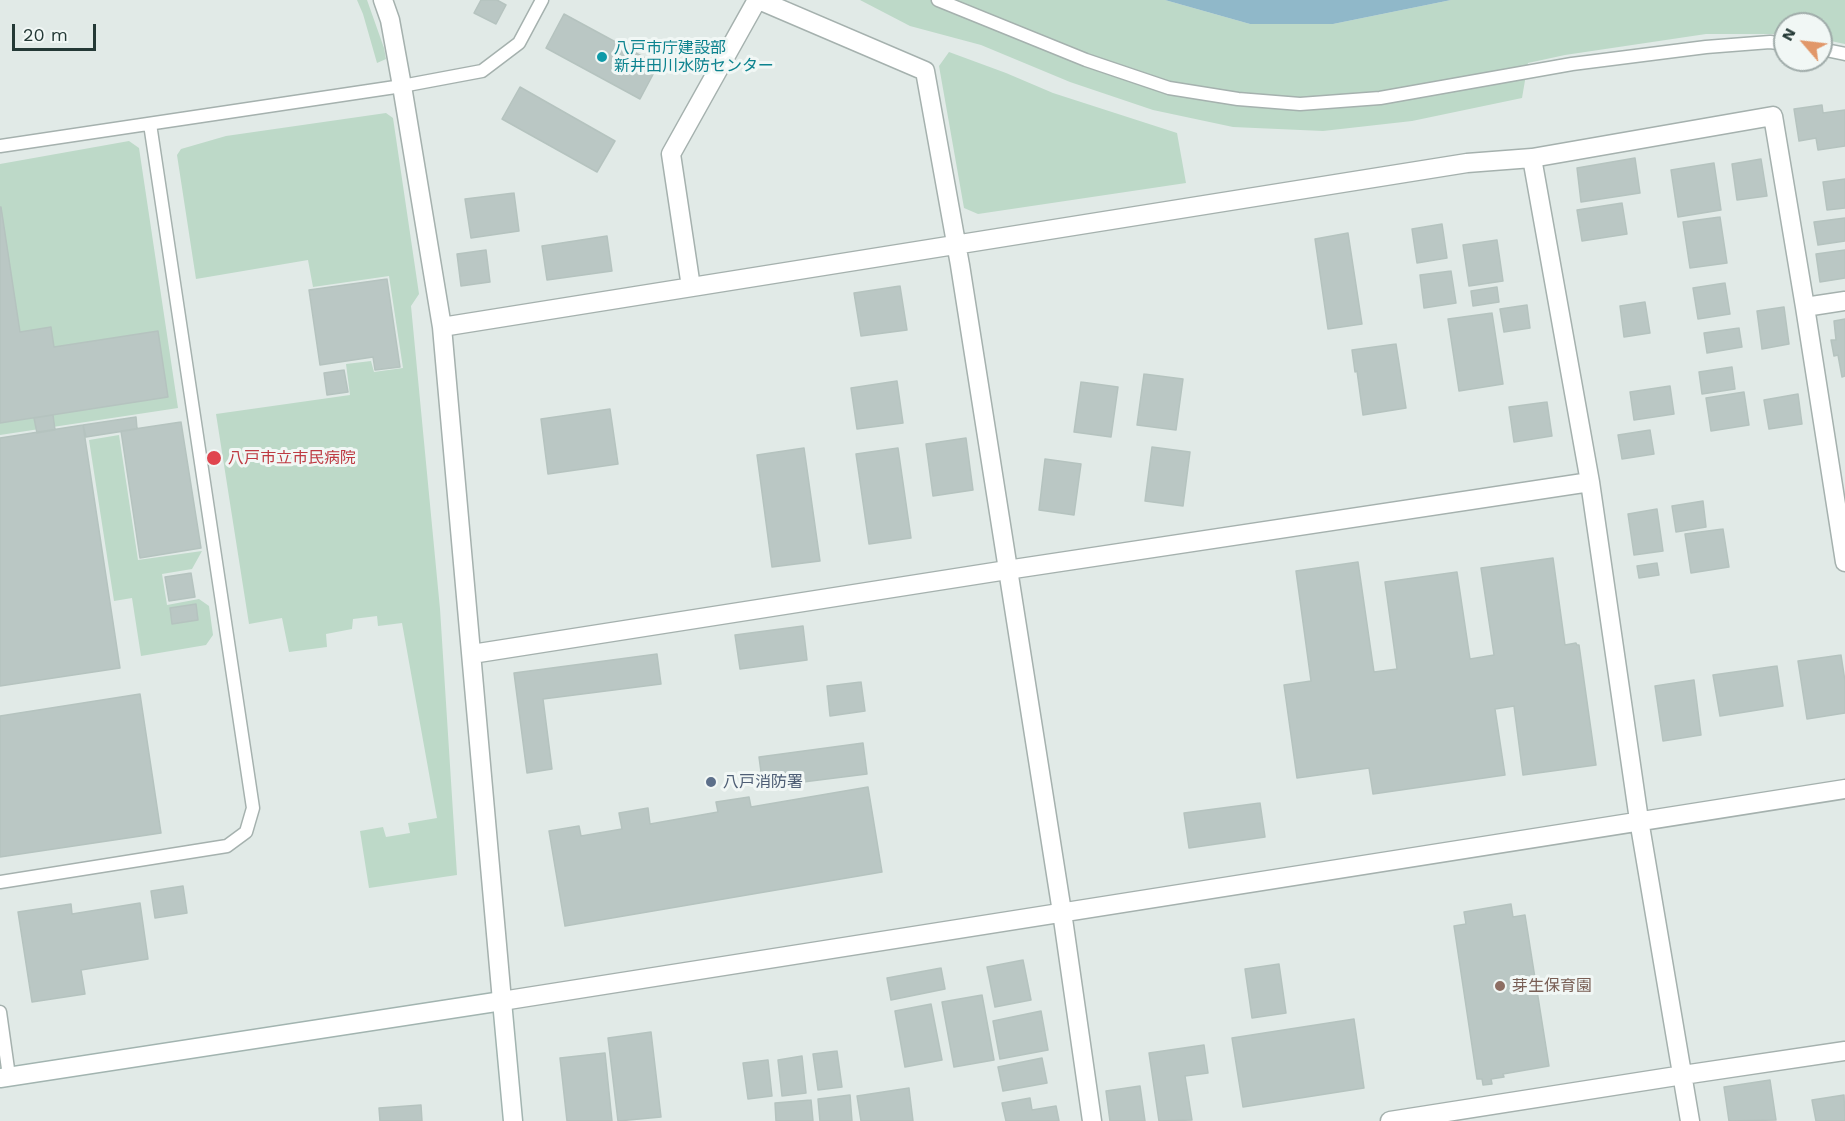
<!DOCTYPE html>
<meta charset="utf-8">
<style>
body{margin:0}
#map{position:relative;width:1845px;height:1121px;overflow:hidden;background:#e1eae7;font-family:"Work Sans",sans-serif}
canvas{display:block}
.north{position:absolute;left:1773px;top:12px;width:60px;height:60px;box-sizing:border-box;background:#f1f7f5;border:2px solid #9faba9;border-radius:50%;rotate:298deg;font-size:16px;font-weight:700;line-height:24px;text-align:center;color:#243936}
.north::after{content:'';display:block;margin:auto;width:21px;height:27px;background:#e19769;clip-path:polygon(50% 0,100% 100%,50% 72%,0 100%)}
.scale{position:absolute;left:12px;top:24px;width:84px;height:27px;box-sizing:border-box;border:3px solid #243936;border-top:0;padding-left:8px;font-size:18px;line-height:21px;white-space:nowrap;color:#243936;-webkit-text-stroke:4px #f1f7f5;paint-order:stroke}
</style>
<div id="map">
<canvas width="1845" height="1121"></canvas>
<div class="north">N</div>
<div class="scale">20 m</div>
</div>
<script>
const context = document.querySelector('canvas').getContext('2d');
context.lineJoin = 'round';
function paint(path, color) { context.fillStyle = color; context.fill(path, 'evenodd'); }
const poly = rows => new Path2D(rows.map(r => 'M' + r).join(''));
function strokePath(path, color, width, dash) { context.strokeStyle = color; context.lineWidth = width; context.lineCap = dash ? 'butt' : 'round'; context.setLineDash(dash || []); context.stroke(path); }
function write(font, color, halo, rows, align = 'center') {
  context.font = font + ' "Work Sans","Noto Sans JP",sans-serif'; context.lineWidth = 6; context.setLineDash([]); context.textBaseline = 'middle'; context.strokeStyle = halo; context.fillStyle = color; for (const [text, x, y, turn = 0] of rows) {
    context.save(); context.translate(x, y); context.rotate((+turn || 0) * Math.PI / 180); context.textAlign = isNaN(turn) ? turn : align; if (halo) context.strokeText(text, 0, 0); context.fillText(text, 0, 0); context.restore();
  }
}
paint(poly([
 [357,0,367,0,384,48,386,59,377,63,363,14],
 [860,0,1165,0,1250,24,1333,24,1451,0,1845,0,1845,44,1821,39,1821,24,1785,24,1785,34,1706,34,1565,55,1528,63,1522,98,1412,121,1323,131,1233,127,1153,110,1070,82,981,45,910,26],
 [949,52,1006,73,1053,93,1177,133,1186,183,978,214,964,208,939,66],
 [386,113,393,118,419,294,411,306,440,609,457,875,369,888,360,831,383,827,386,837,410,833,408,823,437,818,402,623,378,626,377,616,353,619,352,629,326,634,327,647,289,652,282,618,249,624,216,414,350,395,346,364,371,361,374,372,403,368,389,276,313,287,308,260,196,279,177,155,181,149,226,136],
 [129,141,139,148,178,408,0,435,0,164],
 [119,435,138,560,202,551,192,569,162,574,167,605,199,599,209,606,213,635,206,645,141,656,132,598,114,601,89,440]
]), '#bdd9c8');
paint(poly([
 [1165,0,1451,0,1333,24,1250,24]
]), '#90b8c9');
const building = poly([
 [481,0,497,0,506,5,496,24,474,13,481,0],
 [564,14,658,65,640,99,546,48,564,14],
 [520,87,615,141,597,172,502,119,520,87],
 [1822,105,1823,113,1845,110,1845,146,1818,150,1816,138,1799,141,1794,109,1822,105],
 [1635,158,1640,193,1581,202,1577,168,1635,158],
 [1761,159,1767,196,1737,200,1732,164,1761,159],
 [1714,163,1721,210,1678,217,1671,170,1714,163],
 [1845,179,1845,208,1827,210,1823,182,1845,179],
 [514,193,519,231,471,238,465,199,514,193],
 [1622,203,1627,234,1582,241,1577,210,1622,203],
 [0,207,1,207,20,332,51,327,54,347,158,331,168,397,0,423,0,207],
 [1720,217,1727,263,1690,268,1683,222,1720,217],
 [1845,218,1845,241,1818,245,1814,222,1845,218],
 [1442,224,1447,258,1417,263,1412,229,1442,224],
 [1348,233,1362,324,1328,329,1315,239,1348,233],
 [607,236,612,271,547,280,542,246,607,236],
 [1497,240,1503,281,1469,286,1463,245,1497,240],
 [486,250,490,282,461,286,457,254,486,250],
 [1845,250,1845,278,1820,282,1816,254,1845,250],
 [1451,271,1456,303,1424,308,1420,275,1451,271],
 [387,279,400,367,375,370,373,357,320,365,309,290,387,279],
 [1725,283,1730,314,1698,319,1693,288,1725,283],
 [900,286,907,330,861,336,854,293,900,286],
 [1497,287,1499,302,1473,306,1471,291,1497,287],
 [1645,302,1650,333,1624,337,1620,306,1645,302],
 [1527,305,1530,328,1504,332,1500,309,1527,305],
 [1784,307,1789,344,1762,349,1757,311,1784,307],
 [1492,313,1503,384,1459,391,1448,319,1492,313],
 [1845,319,1845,376,1842,377,1838,355,1834,356,1831,340,1836,340,1834,321,1845,319],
 [1739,328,1742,347,1707,353,1704,333,1739,328],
 [1396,344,1406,408,1363,415,1357,371,1355,372,1352,350,1396,344],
 [1732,367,1735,389,1702,394,1699,372,1732,367],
 [344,370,348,392,327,395,324,373,344,370],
 [1144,374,1183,379,1176,430,1137,425,1144,374],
 [897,381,903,423,857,429,851,388,897,381],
 [1081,382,1118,387,1111,437,1074,432,1081,382],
 [1670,386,1674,414,1634,420,1630,392,1670,386],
 [1744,392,1749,425,1711,431,1706,398,1744,392],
 [1798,394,1802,424,1769,429,1764,400,1798,394],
 [1547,402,1552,436,1514,442,1509,407,1547,402],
 [610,409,618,464,548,474,541,419,610,409],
 [53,415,55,430,37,433,34,418,53,415],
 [136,417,137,429,86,437,83,425,136,417],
 [181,422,201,548,140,558,121,431,181,422],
 [83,425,120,668,0,686,0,438,83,425],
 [1650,430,1654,454,1622,459,1618,435,1650,430],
 [966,438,973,490,933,496,926,444,966,438],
 [1152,447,1190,452,1183,506,1145,501,1152,447],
 [804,448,820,561,772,567,757,455,804,448],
 [898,448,911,538,869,544,856,454,898,448],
 [1045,459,1081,464,1074,515,1039,510,1045,459],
 [1703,501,1706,527,1676,532,1672,506,1703,501],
 [1657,509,1663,551,1634,555,1628,514,1657,509],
 [1723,529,1729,567,1691,573,1685,534,1723,529],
 [1553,558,1565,645,1576,643,1577,645,1579,645,1596,765,1523,775,1514,706,1495,709,1505,775,1373,794,1369,768,1297,778,1284,685,1311,681,1296,571,1358,562,1374,672,1397,669,1385,582,1457,572,1470,659,1494,655,1481,568,1553,558],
 [1657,563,1659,575,1639,578,1637,566,1657,563],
 [191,573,195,597,169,601,165,577,191,573],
 [196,604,198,620,172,624,170,608,196,604],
 [803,626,807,660,740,669,735,635,803,626],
 [657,654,661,684,543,699,552,769,527,773,514,673,657,654],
 [1841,655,1845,681,1845,713,1807,719,1798,661,1841,655],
 [1777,666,1783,706,1720,716,1713,675,1777,666],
 [1694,680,1701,735,1663,741,1655,686,1694,680],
 [861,682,865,711,830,716,827,686,861,682],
 [140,694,161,833,0,857,0,716,140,694],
 [863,743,867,774,763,787,759,757,863,743],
 [868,787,882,872,565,926,549,831,579,826,581,836,622,829,619,813,648,808,650,824,718,812,716,802,749,797,751,807,868,787],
 [1260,803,1265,837,1189,848,1184,813,1260,803],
 [183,886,187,913,155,918,151,891,183,886],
 [140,903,148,959,81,970,85,994,32,1002,18,912,71,904,72,914,140,903],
 [1511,904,1513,917,1525,915,1549,1066,1503,1074,1504,1077,1491,1079,1492,1084,1483,1085,1482,1079,1477,1079,1454,926,1466,924,1464,912,1511,904],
 [1023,960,1031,1000,995,1007,987,967,1023,960],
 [1279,964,1286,1013,1252,1018,1245,969,1279,964],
 [941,968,945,989,891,1000,887,978,941,968],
 [982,995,994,1060,954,1067,942,1002,982,995],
 [931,1004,942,1060,905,1067,895,1011,931,1004],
 [1041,1011,1048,1050,1000,1059,993,1021,1041,1011],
 [1354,1019,1364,1088,1243,1107,1232,1038,1354,1019],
 [651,1032,661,1117,618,1121,608,1038,651,1032],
 [1204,1045,1208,1073,1185,1076,1192,1120,1159,1121,1149,1053,1204,1045],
 [837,1051,842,1087,818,1090,813,1054,837,1051],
 [605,1053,612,1121,567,1121,560,1058,605,1053],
 [802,1056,806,1093,782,1096,778,1060,802,1056],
 [1042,1058,1047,1083,1003,1091,998,1067,1042,1058],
 [768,1060,772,1096,748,1099,743,1063,768,1060],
 [1770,1080,1776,1120,1729,1121,1724,1087,1770,1080],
 [1140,1086,1145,1121,1110,1121,1106,1091,1140,1086],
 [909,1088,913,1121,861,1121,857,1096,909,1088],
 [850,1095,852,1121,820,1121,818,1099,850,1095],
 [1844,1095,1845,1121,1816,1121,1812,1100,1844,1095],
 [1030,1098,1032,1110,1056,1106,1059,1121,1006,1121,1002,1103,1030,1098],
 [811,1100,813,1121,776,1121,775,1103,811,1100],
 [421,1105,422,1121,380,1121,379,1108,421,1105]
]);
paint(building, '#bac7c4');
strokePath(building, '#b5c3bf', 1.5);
const lane = poly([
 [938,0,1086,60,1169,88,1238,99,1300,104,1380,98,1572,64,1706,47,1770,42,1785,44],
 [1821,49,1845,54],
 [0,146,402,86,482,71,519,43,542,0],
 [0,882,227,846,246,832,253,808,150,124],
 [0,1012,9,1076]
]);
const street = poly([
 [383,0,390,20,402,86,442,327,502,1001,1845,789],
 [759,0,925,71,960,265,1062,912,1092,1121],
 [1532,158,1773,116,1805,307,1845,562],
 [691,287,671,154,757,0],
 [1805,307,1845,301],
 [442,327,1467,163,1532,158,1590,482,1639,820,1690,1121],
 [472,654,1007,570,1590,482],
 [1390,1121,1683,1075,1845,1051]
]);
const secondary = poly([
 [0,1078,502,1001,513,1121]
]);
strokePath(lane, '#a5b1ae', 15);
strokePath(street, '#a5b1ae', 21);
strokePath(secondary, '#a2b4b0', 21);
strokePath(lane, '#fff', 12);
strokePath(street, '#fff', 18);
strokePath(secondary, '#fff', 18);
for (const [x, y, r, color] of [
 [602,57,6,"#0f9aa8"],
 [214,458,8,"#e0444e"],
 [711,782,6,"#5c6f8a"],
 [1500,986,6,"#8d6e63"]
]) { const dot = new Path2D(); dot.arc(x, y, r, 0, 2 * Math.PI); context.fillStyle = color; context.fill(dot); strokePath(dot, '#f1f7f5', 2); }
write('16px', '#0d838f', '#f1f7f5', [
 ["八戸市庁建設部",614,48],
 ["新井田川水防センター",614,66]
], 'left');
write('16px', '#be3a42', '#f1f7f5', [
 ["八戸市立市民病院",228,458]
], 'left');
write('16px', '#4e5e75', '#f1f7f5', [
 ["八戸消防署",723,782]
], 'left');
write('16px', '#785e54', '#f1f7f5', [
 ["芽生保育園",1512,986]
], 'left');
</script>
